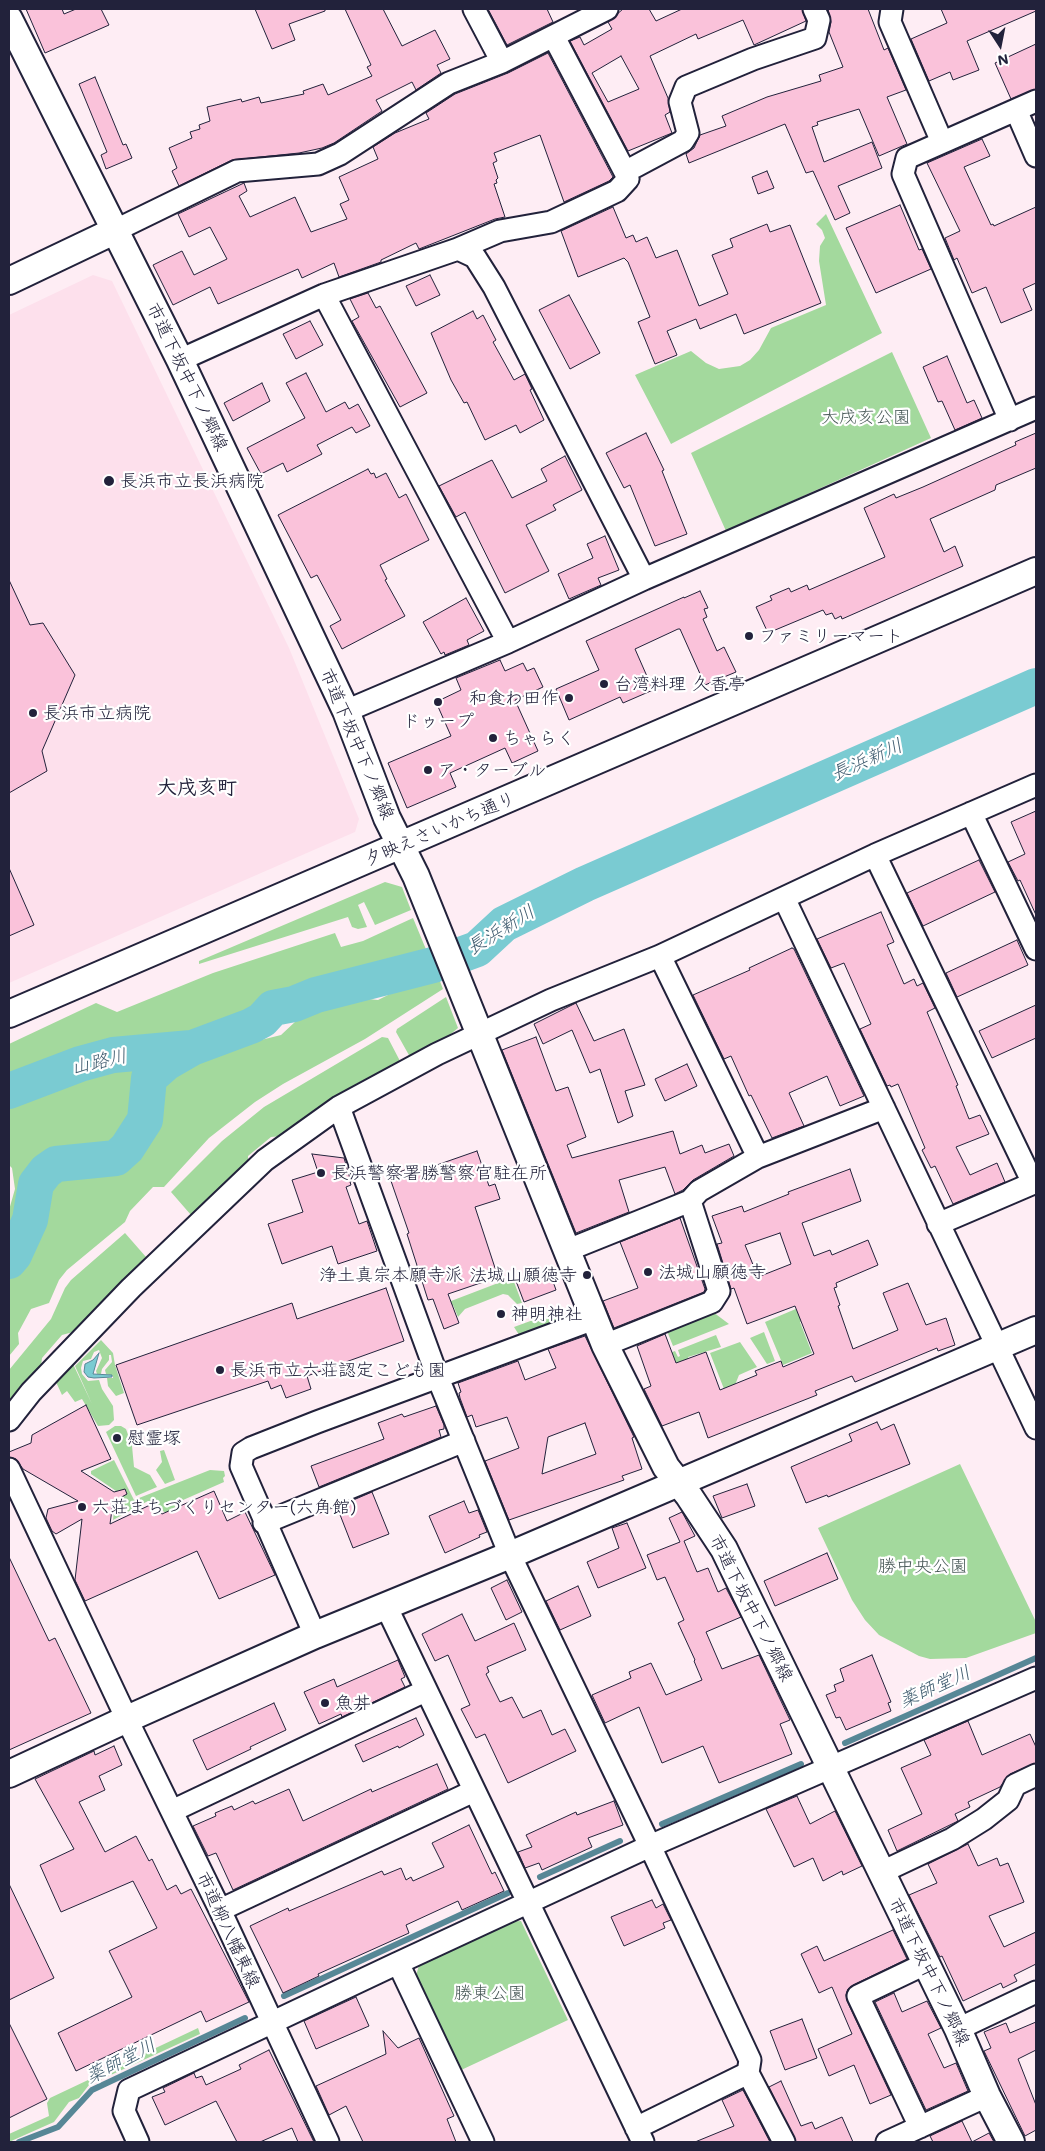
<!DOCTYPE html>
<meta charset="utf-8">
<style>
body{margin:0}
#map{position:relative;width:1045px;height:2151px;overflow:hidden;background:#feedf4;font-family:Mali,sans-serif}
canvas{display:block}
.frame{position:absolute;inset:0;border:10px solid #22223b;pointer-events:none}
.north{position:absolute;left:975px;top:20px;width:50px;height:50px;-webkit-text-stroke:4px #fff;paint-order:stroke;rotate:169deg;font-size:14px;font-weight:700;line-height:20px;text-align:center;color:#22223b}
.north::after{content:'';display:block;margin:auto;width:18px;height:22px;background:#22223b;clip-path:polygon(50% 0,100% 100%,50% 72%,0 100%)}
</style>
<div id="map">
<canvas width="1045" height="2151"></canvas>
<div class="frame"></div>
<div class="north">N</div>
</div>
<script>
const context = document.querySelector('canvas').getContext('2d');
context.lineJoin = 'round';
function paint(path, color) { context.fillStyle = color; context.fill(path, 'evenodd'); }
const poly = rows => new Path2D(rows.map(r => 'M' + r).join(''));
function strokePath(path, color, width, dash) { context.strokeStyle = color; context.lineWidth = width; context.lineCap = dash ? 'butt' : 'round'; context.setLineDash(dash || []); context.stroke(path); }
function write(font, color, halo, rows, align = 'center') {
  context.font = font + ' Mali,"Klee One",sans-serif'; context.lineWidth = 4.5; context.setLineDash([]); context.textBaseline = 'middle'; context.strokeStyle = halo; context.fillStyle = color; for (const [text, x, y, turn = 0] of rows) {
    context.save(); context.translate(x, y); context.rotate((+turn || 0) * Math.PI / 180); context.textAlign = isNaN(turn) ? turn : align; if (halo) context.strokeText(text, 0, 0); context.fillText(text, 0, 0); context.restore();
  }
}
paint(poly([
 [93,275,112,281,289,648,359,819,355,832,9,983,9,315]
]), '#fde0ec');
paint(poly([
 [826,214,882,333,671,444,635,375,691,351,706,363,719,369,740,366,750,360,759,350,771,328,826,305,819,261,820,246,825,238,822,230,816,224],
 [892,352,931,438,726,531,691,453],
 [385,882,402,887,411,910,375,925,364,902,358,905,367,927,358,929,352,927,348,917,199,964,199,961],
 [413,918,430,959,413,964,357,975,325,990,296,998,287,994,272,998,256,1007,244,1018,231,1022,196,1040,127,1045,103,1050,88,1057,62,1062,9,1086,9,1044,96,1003,117,1012,213,973,335,933,341,947,363,941],
 [436,971,443,989,365,1039,283,1084,255,1102,209,1138,164,1187,153,1187,130,1211,125,1222,67,1270,59,1280,49,1303,31,1309,18,1333,19,1344,9,1356,9,1272,13,1272,20,1264,30,1243,39,1232,39,1196,46,1179,55,1171,62,1168,120,1166,130,1162,136,1158,132,1147,152,1118,152,1081,156,1076,183,1057,204,1053,218,1044,244,1039,257,1041,281,1035,296,1021,304,1007,317,1000,358,988,368,999,378,1000,404,987,414,979],
 [446,997,458,1028,446,1038,410,1057,396,1032,397,1029],
 [382,1037,388,1038,400,1061,356,1084,282,1136,271,1137,248,1156,248,1165,191,1215,171,1192,222,1141,264,1107],
 [174,1051,176,1055,160,1062,146,1078,143,1112,139,1125,128,1140,112,1153,100,1155,74,1154,51,1159,45,1164,31,1184,24,1213,9,1252,9,1210,15,1189,12,1168,9,1165,9,1096,99,1064,131,1056,140,1059,146,1056],
 [125,1233,146,1257,73,1332,62,1335,42,1358,41,1366,9,1404,9,1370,51,1319,65,1288,71,1280],
 [506,1280,507,1284,514,1282,522,1303,517,1304,508,1295,503,1294,465,1309,458,1317,453,1305,441,1310,438,1306],
 [817,1300,823,1312,800,1322,812,1353,783,1365,765,1322],
 [709,1309,729,1324,673,1346,665,1326],
 [555,1312,562,1322,521,1338,514,1327],
 [764,1332,775,1361,767,1364,750,1338],
 [716,1335,721,1347,688,1357,702,1392,648,1361,675,1351,678,1357,680,1356,678,1350],
 [101,1340,113,1353,115,1365,124,1393,116,1396,108,1386,107,1378,113,1378,113,1376,106,1374,105,1370,112,1362,111,1355,109,1355,109,1360,102,1369,101,1374,97,1374,96,1371,102,1358,99,1350,94,1352,91,1359,83,1361,81,1368,82,1374,88,1381,99,1380,102,1389,113,1406,114,1420,109,1425,98,1426,82,1399,75,1402,67,1391,62,1395,56,1382,73,1364,92,1404,75,1366],
 [740,1342,757,1367,739,1375,735,1385,724,1389,710,1353],
 [115,1426,121,1426,126,1429,132,1446,134,1467,150,1475,157,1487,136,1496,106,1432],
 [164,1450,175,1480,165,1484,156,1470,162,1462,160,1451],
 [114,1460,134,1500,210,1470,224,1471,225,1476,223,1478,224,1482,174,1504,178,1514,172,1517,148,1501,113,1520,116,1491,91,1474,91,1471],
 [960,1464,1036,1622,1036,1633,966,1658,930,1659,919,1656,879,1635,865,1620,852,1600,818,1528],
 [521,1921,568,2020,459,2071,415,1979,420,1962,505,1922],
 [198,2028,200,2034,89,2085,79,2098,69,2102,54,2122,9,2142,9,2134,49,2116,47,2103,50,2098]
]), '#a3d99d');
const water = poly([
 [99,1353,93,1374,112,1375,112,1377,94,1378,88,1377,84,1372,85,1364,93,1360,99,1353]
]);
paint(water, '#7acbd2');
strokePath(water, '#578796', 1);
strokePath(poly([
 [845,1743,1036,1658],
 [662,1824,801,1764],
 [540,1877,620,1841],
 [284,1996,508,1893],
 [19,2142,58,2127,92,2090,245,2018]
]), '#578796', 6);
strokePath(poly([
 [9,1091,80,1064,113,1055,191,1048],
 [9,1261,14,1255,30,1220,36,1184,46,1171,56,1164,116,1158,127,1148,145,1120,149,1078,166,1063,192,1048,251,1026,262,1020,273,1008,294,1004,316,995,433,965,477,949,504,924,585,884,1036,686]
]), '#7acbd2', 36);
const building = poly([
 [26,9,62,9,64,14,76,9,101,9,109,25,45,53,26,9],
 [255,9,325,9,325,11,289,24,295,40,272,49,255,9],
 [345,9,383,9,402,46,435,30,450,59,437,65,441,73,416,90,412,82,376,100,382,111,334,143,322,148,299,153,232,160,179,186,172,171,177,168,169,148,192,138,190,132,200,129,199,125,210,121,207,107,241,99,242,102,259,97,261,103,304,94,303,91,323,84,328,95,372,76,367,67,371,65,345,9],
 [488,9,547,9,553,22,507,45,488,9],
 [623,9,649,9,656,21,682,9,802,9,806,21,754,45,743,20,698,39,696,34,650,56,668,98,670,112,665,115,672,133,628,151,570,41,580,37,584,45,612,29,608,22,623,9],
 [621,56,639,89,608,102,592,73,621,56],
 [828,9,868,9,884,50,888,48,906,90,887,97,907,144,879,156,859,109,817,122,818,125,812,127,824,162,872,142,882,168,838,186,850,213,835,220,813,171,806,173,785,124,689,163,686,154,694,148,700,135,726,126,722,116,767,97,821,81,819,75,843,67,829,32,831,22,828,9],
 [941,9,1036,9,1036,11,967,41,979,70,953,80,950,72,929,81,911,39,947,23,941,9],
 [1036,44,1036,89,1011,99,995,63,1036,44],
 [548,53,613,177,609,181,564,202,540,135,494,153,497,161,493,163,498,178,496,180,497,183,494,184,505,217,495,219,419,249,416,243,381,260,381,262,339,277,334,263,302,278,298,269,218,304,210,287,173,305,153,265,182,251,194,275,227,259,210,227,189,237,178,214,244,183,247,191,239,196,250,217,295,197,311,232,347,219,340,204,349,200,339,177,378,159,373,147,395,133,429,119,426,113,455,94,508,73,548,53],
 [95,77,123,145,126,144,132,158,106,169,101,155,107,152,79,84,95,77],
 [982,139,990,156,964,167,991,225,993,224,994,226,1036,207,1036,283,1023,289,1032,310,1001,323,986,287,972,293,957,258,954,260,945,238,960,231,927,163,982,139],
 [767,171,774,188,758,194,752,177,767,171],
 [900,205,919,250,922,249,931,269,876,293,846,228,900,205],
 [613,207,626,238,633,235,636,242,647,237,656,258,677,250,699,306,728,294,712,255,733,247,730,239,767,224,770,232,790,225,821,303,744,334,736,314,700,329,696,319,667,331,677,355,655,364,638,322,650,317,628,262,624,258,578,277,561,231,613,207],
 [430,275,440,295,416,306,406,286,430,275],
 [368,293,376,308,380,306,427,393,400,407,352,321,359,317,350,299,368,293],
 [569,295,600,353,570,369,539,310,569,295],
 [473,311,477,319,483,315,496,340,493,342,514,380,525,374,532,389,530,390,544,420,520,433,516,425,485,440,467,402,464,403,451,380,431,333,473,311],
 [310,321,323,345,296,359,283,334,310,321],
 [947,356,967,403,974,400,982,418,955,430,942,401,938,402,923,367,947,356],
 [306,373,326,412,345,402,349,409,358,404,370,426,356,433,352,427,317,445,322,454,287,472,283,463,261,474,247,448,305,418,286,383,306,373],
 [262,383,270,401,233,421,224,403,262,383],
 [646,433,664,470,662,471,687,534,655,546,630,485,624,488,606,453,646,433],
 [1036,433,1036,468,996,485,995,490,930,519,944,552,955,546,963,566,842,619,841,616,835,619,832,613,826,615,823,610,768,633,756,607,772,600,770,596,789,588,791,592,807,585,809,590,885,557,864,508,894,494,896,498,923,487,1016,445,1015,442,1036,433],
 [565,456,582,490,553,505,556,510,526,525,549,571,505,593,465,512,456,517,439,486,492,460,512,498,547,481,541,469,565,456],
 [368,469,371,474,374,473,376,478,386,473,399,498,406,494,429,540,380,565,387,579,385,580,405,616,342,649,330,626,341,620,317,575,311,578,278,515,368,469],
 [605,536,619,570,598,578,601,585,569,599,558,574,593,558,587,544,605,536],
 [9,580,30,625,43,623,75,675,42,751,47,771,9,793,9,580],
 [700,591,708,608,704,609,707,617,703,619,717,651,724,647,736,672,705,685,680,629,678,629,635,649,653,690,623,703,620,697,569,720,556,689,599,670,586,641,684,597,684,598,700,591],
 [466,598,484,631,467,640,469,645,445,655,444,652,441,654,423,622,466,598],
 [500,660,505,671,523,663,527,671,534,668,543,687,515,700,538,751,512,763,505,748,450,773,456,787,407,808,388,763,451,736,436,702,461,690,456,678,500,660],
 [1036,811,1036,915,1020,880,1018,881,1008,862,1025,854,1011,822,1036,811],
 [979,860,995,892,923,926,907,893,979,860],
 [9,868,34,925,9,936,9,868],
 [881,912,894,942,887,945,904,984,914,979,917,986,923,983,935,1008,927,1012,958,1085,956,1086,969,1119,980,1115,989,1134,956,1147,970,1175,997,1163,1005,1182,953,1204,935,1166,931,1168,922,1150,925,1148,898,1084,891,1087,890,1085,887,1086,860,1029,871,1024,844,963,831,968,817,939,881,912],
 [1017,940,1028,965,957,997,946,973,1017,940],
 [792,948,794,949,864,1096,840,1106,827,1076,789,1093,804,1126,772,1138,751,1095,749,1096,731,1056,724,1059,693,995,750,970,749,968,792,948],
 [576,1003,594,1041,624,1029,645,1085,625,1091,633,1116,618,1123,600,1069,590,1073,572,1030,543,1044,534,1024,576,1003],
 [1036,1005,1036,1038,992,1058,979,1031,1036,1005],
 [536,1037,556,1091,568,1087,586,1137,567,1145,572,1158,673,1131,680,1154,702,1145,705,1153,729,1144,734,1156,693,1180,683,1190,675,1194,665,1167,619,1180,629,1212,576,1233,502,1050,536,1037],
 [687,1064,697,1086,665,1101,655,1079,687,1064],
 [477,1151,489,1186,495,1184,500,1199,475,1207,498,1277,448,1294,459,1323,444,1329,433,1299,428,1300,407,1234,409,1233,391,1181,398,1178,397,1173,412,1167,414,1173,477,1151],
 [312,1154,344,1158,351,1182,350,1182,351,1185,346,1187,359,1224,367,1221,377,1251,338,1264,332,1246,282,1264,268,1224,303,1212,292,1180,318,1172,312,1154],
 [850,1169,861,1201,802,1223,814,1256,830,1250,832,1255,868,1240,878,1265,836,1283,837,1287,834,1288,840,1305,838,1306,853,1349,898,1330,883,1293,908,1283,926,1325,946,1318,955,1345,938,1351,937,1348,855,1382,852,1376,815,1391,817,1395,708,1438,699,1412,662,1426,644,1389,651,1386,637,1346,665,1334,676,1363,706,1352,720,1390,757,1375,755,1371,781,1361,783,1367,814,1354,795,1306,747,1324,734,1288,731,1289,717,1244,722,1243,712,1216,742,1206,744,1212,789,1194,788,1192,850,1169],
 [780,1233,791,1264,758,1277,745,1245,780,1233],
 [680,1218,705,1289,704,1292,614,1328,603,1301,638,1288,620,1242,680,1218],
 [549,1270,556,1290,524,1302,516,1281,549,1270],
 [386,1288,404,1341,307,1376,311,1389,286,1398,281,1385,271,1389,268,1381,137,1425,116,1365,292,1303,297,1319,386,1288],
 [585,1336,634,1437,632,1438,642,1469,622,1476,624,1480,509,1520,485,1461,519,1448,507,1417,476,1427,472,1415,467,1417,460,1398,459,1393,461,1392,458,1383,518,1361,525,1380,556,1368,548,1349,585,1336],
 [585,1423,596,1454,542,1474,548,1437,585,1423],
 [86,1405,111,1459,81,1471,114,1492,125,1489,127,1494,113,1502,110,1524,150,1505,162,1514,214,1491,227,1521,245,1512,275,1575,219,1599,197,1551,85,1601,75,1580,82,1519,56,1534,52,1531,46,1518,48,1509,78,1501,23,1469,16,1459,9,1457,9,1452,31,1443,32,1435,86,1405],
 [436,1406,444,1425,444,1429,439,1430,441,1437,319,1487,311,1466,384,1439,378,1423,402,1414,404,1417,436,1406],
 [877,1422,881,1430,894,1424,910,1464,828,1497,827,1495,806,1503,791,1467,852,1441,849,1434,877,1422],
 [747,1484,755,1506,722,1518,713,1496,747,1484],
 [372,1492,389,1534,353,1548,337,1507,372,1492],
 [464,1501,469,1513,478,1510,487,1532,479,1535,480,1537,445,1553,429,1516,464,1501],
 [682,1512,695,1536,684,1541,697,1572,708,1568,718,1592,726,1588,741,1617,706,1632,722,1669,759,1655,790,1720,780,1724,792,1754,719,1783,703,1746,662,1763,639,1707,605,1723,592,1695,631,1678,629,1672,651,1663,666,1695,702,1680,694,1661,695,1660,678,1623,684,1620,665,1577,657,1580,647,1555,680,1542,669,1518,682,1512],
 [627,1523,646,1568,598,1588,587,1562,619,1548,612,1528,627,1523],
 [827,1553,838,1579,775,1606,764,1581,827,1553],
 [9,1557,49,1641,55,1638,91,1713,9,1750,9,1557],
 [507,1580,522,1612,506,1620,491,1588,507,1580],
 [578,1586,591,1616,560,1630,546,1601,578,1586],
 [462,1614,475,1641,514,1623,526,1650,487,1667,489,1672,486,1674,500,1702,512,1697,523,1718,541,1710,552,1735,565,1729,576,1751,508,1783,485,1734,476,1738,461,1709,470,1705,448,1655,435,1661,422,1634,462,1614],
 [872,1655,891,1702,888,1703,891,1711,846,1730,840,1717,836,1718,826,1695,836,1691,834,1685,844,1681,840,1669,872,1655],
 [398,1660,405,1677,401,1679,405,1687,342,1717,341,1714,319,1724,304,1692,334,1679,337,1687,398,1660],
 [274,1703,286,1730,250,1747,251,1749,207,1770,193,1740,274,1703],
 [416,1718,424,1735,399,1748,398,1746,363,1762,355,1745,416,1718],
 [968,1721,982,1755,1030,1734,1036,1747,1036,1763,1010,1774,1000,1787,968,1802,970,1807,955,1814,958,1821,897,1851,888,1830,922,1814,901,1768,931,1755,924,1740,968,1721],
 [114,1746,122,1765,99,1776,105,1790,79,1802,105,1852,136,1836,149,1861,152,1859,167,1890,176,1885,181,1894,191,1889,249,2002,206,2022,201,2011,76,2071,58,2033,132,1997,109,1951,157,1928,133,1881,61,1912,40,1865,74,1849,35,1779,94,1751,95,1755,114,1746],
 [437,1764,448,1789,233,1890,216,1853,208,1856,193,1826,216,1816,215,1813,232,1806,234,1810,253,1801,255,1804,289,1789,303,1821,371,1789,372,1792,437,1764],
 [797,1796,810,1824,835,1811,862,1866,843,1875,842,1871,823,1881,813,1858,794,1867,766,1809,797,1796],
 [614,1801,623,1825,588,1838,592,1847,542,1870,539,1863,525,1868,518,1852,532,1847,526,1835,576,1812,577,1815,614,1801],
 [469,1825,492,1874,495,1872,504,1891,462,1910,458,1901,406,1925,409,1933,318,1974,319,1976,283,1993,250,1926,288,1908,289,1911,382,1871,384,1875,401,1868,406,1880,411,1877,413,1881,444,1867,432,1843,469,1825],
 [968,1844,978,1866,997,1858,1000,1866,1008,1863,1024,1902,989,1916,1004,1947,1036,1932,1036,1964,1014,1975,1017,1981,1003,1988,1001,1983,963,2001,942,1956,940,1957,909,1895,937,1883,928,1864,968,1844],
 [9,1884,54,1978,9,2000,9,1884],
 [652,1900,656,1908,663,1904,671,1920,663,1923,665,1928,624,1946,611,1917,652,1900],
 [893,1930,907,1959,853,1985,848,1989,846,1995,847,2001,891,2095,870,2104,854,2065,829,2076,818,2049,852,2034,832,1987,819,1993,801,1954,817,1946,824,1961,893,1930],
 [894,1993,902,2012,927,2001,941,2028,928,2034,944,2068,956,2063,968,2091,926,2110,875,2002,894,1993],
 [356,1997,369,2026,316,2049,304,2021,356,1997],
 [802,2019,817,2058,785,2070,770,2031,802,2019],
 [1036,2022,1036,2050,1018,2059,1036,2105,1036,2130,1025,2136,984,2051,991,2048,984,2032,1006,2023,1010,2033,1036,2022],
 [9,2023,47,2099,9,2118,9,2023],
 [383,2031,398,2048,419,2038,454,2116,447,2119,456,2142,363,2142,346,2106,329,2115,316,2086,386,2054,383,2031],
 [269,2050,314,2142,298,2142,292,2128,260,2142,237,2142,216,2101,165,2125,152,2097,165,2092,163,2088,194,2073,196,2078,202,2076,206,2085,241,2069,239,2065,269,2050],
 [781,2081,801,2126,812,2122,815,2129,842,2117,853,2142,796,2142,769,2087,781,2081],
 [743,2090,770,2142,695,2142,734,2126,722,2100,743,2090],
 [962,2121,972,2142,989,2133,994,2142,933,2142,930,2136,962,2121]
]);
paint(building, '#fac2da');
strokePath(building, '#22223b', 1);
const minor = poly([
 [474,9,502,62],
 [892,9,890,22,942,142],
 [554,37,625,172],
 [1016,110,1036,156],
 [114,231,237,171,318,164,340,154,449,83,502,62,607,9],
 [458,249,500,231,551,222,617,191,628,179,625,172,683,141,688,133,680,102,686,87,753,59,815,38,819,20,814,9],
 [324,295,508,642],
 [180,360,324,295,458,249,475,257,494,287,644,579],
 [1010,420,903,174,907,158,1036,101],
 [346,711,508,642,644,579,1036,408],
 [971,813,1036,949],
 [875,855,1033,1183],
 [784,898,1036,1428],
 [339,1107,438,1378,510,1555,650,1846,750,2060,748,2073,784,2142],
 [758,1157,884,1108],
 [938,1224,1036,1182],
 [568,1250,690,1201],
 [605,1345,712,1302,719,1291,690,1201,699,1191,758,1157,660,956],
 [9,1420,31,1392,131,1288,265,1160,339,1107,437,1054,551,1000,660,956,875,855,1036,785],
 [9,1469,133,1732,220,1910,328,2142],
 [264,1523,464,1441],
 [386,1606,643,2142],
 [315,1635,241,1466,243,1453,251,1448,317,1422,594,1319],
 [172,1811,425,1691],
 [882,1872,952,1839,984,1819,1008,1800,1015,1785,1036,1775],
 [220,1910,474,1791],
 [398,1963,650,1846,1036,1678],
 [958,2029,1036,1992],
 [920,2127,858,1996,925,1964],
 [636,2128,748,2073],
 [138,2142,124,2111,129,2090,398,1963,483,2142],
 [887,2142,987,2096]
]);
const tertiary = poly([
 [9,19,180,360,346,711,387,818,416,876,605,1345,666,1467,689,1496,724,1549,958,2029,987,2096,1011,2142],
 [9,281,114,231],
 [9,1014,1036,571],
 [9,1774,127,1719,315,1635,510,1555,1036,1330]
]);
strokePath(minor, '#22223b', 25);
strokePath(tertiary, '#22223b', 30);
strokePath(minor, '#fff', 21);
strokePath(tertiary, '#fff', 26);
for (const [x, y, r, color] of [
 [109,481,6,"#22223b"],
 [749,636,5,"#22223b"],
 [604,684,5,"#22223b"],
 [569,698,5,"#22223b"],
 [438,702,5,"#22223b"],
 [33,713,5,"#22223b"],
 [493,738,5,"#22223b"],
 [428,770,5,"#22223b"],
 [321,1173,5,"#22223b"],
 [648,1272,5,"#22223b"],
 [587,1275,5,"#22223b"],
 [501,1314,5,"#22223b"],
 [220,1370,5,"#22223b"],
 [117,1438,5,"#22223b"],
 [82,1507,5,"#22223b"],
 [325,1703,5,"#22223b"]
]) { const dot = new Path2D(); dot.arc(x, y, r, 0, 2 * Math.PI); context.fillStyle = color; context.fill(dot); strokePath(dot, '#fff', 2); }
write('18px', '#22223b', '#fff', [
 ["市道下坂中下ノ郷線",187,377,64],
 ["市道下坂中下ノ郷線",357,744,67],
 ["夕映えさいかち通り",440,829,-23],
 ["市道下坂中下ノ郷線",751,1608,63],
 ["市道柳八幡東線",228,1930,65],
 ["市道下坂中下ノ郷線",929,1972,64]
]);
write('18px', '#495958', '#fff', [
 ["大戌亥公園",866,417],
 ["勝中央公園",923,1566],
 ["勝東公園",490,1993]
]);
write('18px', '#22223b', '#fff', [
 ["長浜市立長浜病院",120,481],
 ["ファミリーマート",759,636],
 ["台湾料理 久香亭",614,684],
 ["和食わ田作",559,698,"right"],
 ["長浜市立病院",43,713],
 ["ドゥープ",438,721,"center"],
 ["ちゃらく",503,738],
 ["ア・ターブル",438,770],
 ["長浜警察署勝警察官駐在所",331,1173],
 ["法城山願徳寺",658,1272],
 ["浄土真宗本願寺派 法城山願徳寺",577,1275,"right"],
 ["神明神社",511,1314],
 ["長浜市立六荘認定こども園",230,1370],
 ["慰霊塚",127,1438],
 ["六荘まちづくりセンター(六角館)",92,1507],
 ["魚丼",335,1703]
], 'left');
write('italic 19px', '#415d70', '#fff', [
 ["長浜新川",867,760,-24],
 ["長浜新川",501,930,-32],
 ["山路川",99,1062,-13],
 ["薬師堂川",935,1687,-24],
 ["薬師堂川",121,2061,-27]
]);
write('bold 20px', '#22223b', '#fff', [
 ["大戌亥町",197,788]
]);
</script>
